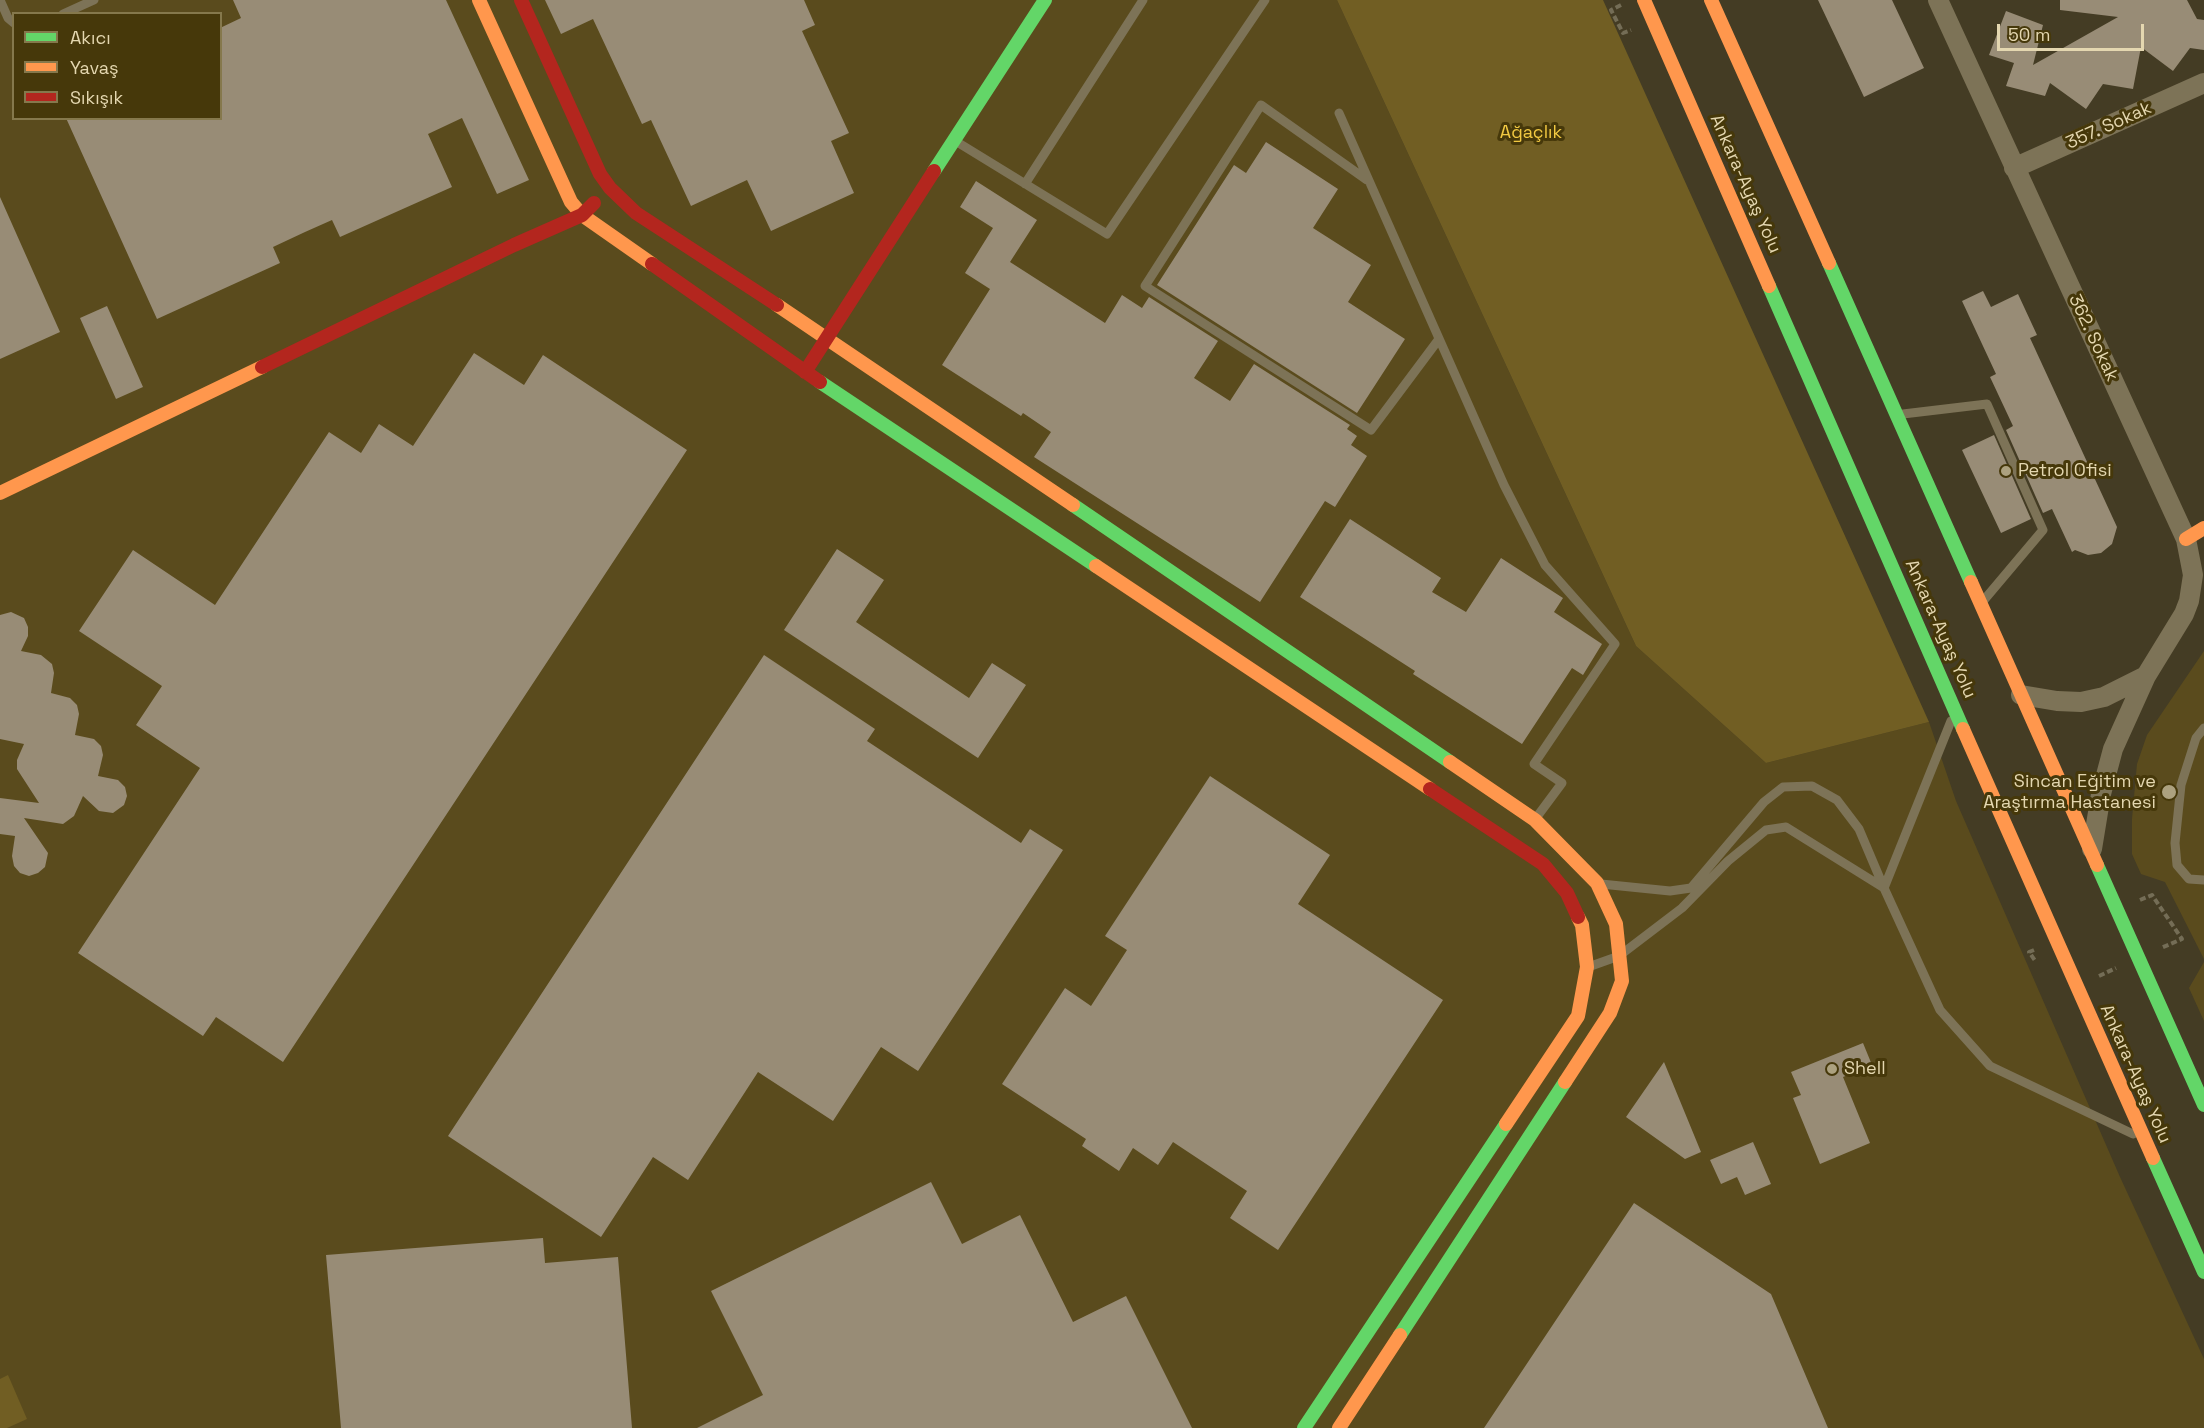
<!DOCTYPE html>
<meta charset="utf-8">
<style>
body{margin:0}
#map{position:relative;width:2204px;height:1428px;overflow:hidden;background:#443c24;font-family:"Space Grotesk",sans-serif}
canvas{display:block}
.legend{position:absolute;left:12px;top:12px;width:210px;height:108px;box-sizing:border-box;background:#46380a;border:2px solid #85784c;margin:0;padding:8px 10px;list-style:none;font-size:18px;color:#e4d7b0}
.legend li{display:flex;align-items:center;gap:12px;height:30px}
.legend b{width:30px;border:2px solid #85784c}
.scale{position:absolute;left:1997px;top:24px;width:147px;height:27px;box-sizing:border-box;border:3px solid #e4d7b0;border-top:0;padding-left:8px;font-size:18px;line-height:21px;white-space:nowrap;color:#e4d7b0;-webkit-text-stroke:4px #46380a;paint-order:stroke}
</style>
<div id="map">
<canvas width="2204" height="1428"></canvas>
<ul class="legend">
<li><b style="height:8px;background:#63d668"></b>Akıcı</li>
<li><b style="height:8px;background:#ff974d"></b>Yavaş</li>
<li><b style="height:8px;background:#b3261e"></b>Sıkışık</li>
</ul>
<div class="scale">50 m</div>
</div>
<script>
const context = document.querySelector('canvas').getContext('2d');
context.lineJoin = 'round';
function paint(path, color) { context.fillStyle = color; context.fill(path, 'evenodd'); }
const poly = rows => new Path2D(rows.map(r => 'M' + r).join(''));
function strokePath(path, color, width, dash) { context.strokeStyle = color; context.lineWidth = width; context.lineCap = dash ? 'butt' : 'round'; context.setLineDash(dash || []); context.stroke(path); }
function write(font, color, halo, rows, align = 'center') {
  context.font = font + ' "Space Grotesk",sans-serif'; context.lineWidth = 6; context.setLineDash([]); context.textBaseline = 'middle'; context.strokeStyle = halo; context.fillStyle = color; for (const [text, x, y, turn = 0] of rows) {
    context.save(); context.translate(x, y); context.rotate((+turn || 0) * Math.PI / 180); context.textAlign = isNaN(turn) ? turn : align; if (halo) context.strokeText(text, 0, 0); context.fillText(text, 0, 0); context.restore();
  }
}
paint(poly([
 [0,0,1337,0,1636,646,1766,763,1929,722,1956,801,2120,1177,2204,1359,2204,1428,0,1428],
 [14,14,220,14,220,118,14,118],
 [2204,651,2204,959,2165,882,2141,874,2132,854,2132,819,2137,764,2147,735],
 [2204,962,2204,1021,2189,988]
]), '#5a4b1d');
paint(poly([
 [1337,0,1603,0,1929,722,1766,763,1636,646],
 [8,1375,27,1419,7,1428,0,1428,0,1379]
]), '#715e23');
paint(poly([
 [233,0,446,0,529,180,497,194,462,118,428,134,452,187,340,237,332,220,305,232,273,247,280,263,157,319,66,118,220,118,220,28,241,18],
 [545,0,804,0,815,25,802,31,849,133,831,141,854,193,771,231,747,180,691,206,651,120,642,124,593,19,561,34],
 [1818,0,1892,0,1924,68,1864,97],
 [2060,0,2187,0,2197,19,2204,20,2204,50,2190,48,2173,71,2141,47,2133,89,2103,84,2086,109,2050,83,2045,96,2006,86,2014,63,1989,55,2006,11,2043,25,2033,65,2118,17,2060,10],
 [1266,142,1338,189,1313,228,1371,265,1348,302,1405,339,1357,413,1157,285,1234,165,1246,173],
 [976,181,1037,220,1010,262,1105,323,1122,295,1142,308,1149,297,1218,341,1194,378,1230,401,1254,364,1350,425,1347,429,1357,436,1351,445,1367,456,1335,507,1325,501,1260,602,1034,457,1051,432,1023,413,1021,416,942,365,990,289,965,273,993,228,960,207],
 [0,197,60,332,0,359],
 [1983,291,1991,307,2018,294,2037,335,2030,338,2117,527,2112,544,2101,553,2088,555,2075,550,2072,552,2052,509,2043,513,2006,430,2013,426,1990,377,1996,374,1962,301],
 [107,306,143,387,116,399,80,318],
 [474,353,524,385,543,355,687,450,283,1062,216,1017,203,1036,78,953,200,768,136,725,162,686,79,631,133,550,215,605,329,432,361,453,379,424,413,446],
 [1994,435,2031,519,2001,533,1962,450],
 [1350,519,1441,578,1432,592,1466,612,1501,558,1563,598,1554,612,1602,644,1583,675,1572,668,1522,744,1413,674,1415,671,1300,597],
 [837,549,884,580,856,622,969,698,992,663,1026,685,978,758,784,630],
 [11,612,24,618,28,627,28,636,21,651,41,655,52,664,54,673,51,693,70,698,77,705,79,714,75,735,94,739,101,746,103,755,98,776,118,780,125,787,127,796,124,805,113,813,99,811,83,796,74,816,63,824,24,818,48,853,45,867,38,873,29,876,20,873,14,866,12,856,15,836,0,834,0,798,39,803,17,769,17,760,24,744,0,739,0,615],
 [764,655,875,729,867,741,1021,843,1030,829,1063,850,918,1071,881,1047,833,1121,758,1072,688,1180,653,1157,601,1237,448,1136],
 [1210,776,1330,855,1298,904,1443,1000,1278,1250,1230,1218,1247,1191,1173,1142,1158,1165,1133,1148,1119,1171,1082,1146,1086,1139,1002,1084,1065,988,1091,1006,1127,950,1105,936],
 [1863,1043,1872,1065,1843,1077,1870,1143,1820,1164,1793,1098,1801,1095,1791,1072],
 [1664,1062,1701,1152,1685,1159,1626,1117],
 [1753,1142,1771,1184,1745,1195,1737,1177,1721,1184,1710,1160],
 [931,1182,962,1244,1020,1215,1073,1322,1126,1296,1192,1428,697,1428,763,1395,711,1291],
 [1634,1203,1771,1294,1828,1428,1484,1428],
 [543,1238,545,1263,618,1257,632,1428,341,1428,326,1255]
]), '#988c76');
strokePath(poly([
 [1621,5,1611,10,1623,33,1631,30],
 [2140,900,2152,895,2182,939,2161,948],
 [2034,950,2029,952,2036,962],
 [2099,976,2116,968]
]), '#746d56', 4, [6, 3]);
strokePath(poly([
 [0,0,8,18,14,23],
 [63,14,94,0],
 [1339,113,1504,485,1545,565,1615,644,1534,764,1562,783,1536,818],
 [957,142,1107,234,1265,0],
 [1367,180,1261,105,1145,286,1371,430,1439,339],
 [1025,184,1143,0],
 [1903,414,1987,404,2043,530,1984,600],
 [1951,721,1884,888,1940,1010,1990,1066,2133,1134],
 [2204,728,2196,738,2181,785,2175,843,2177,865,2189,879,2204,880],
 [1601,884,1670,891,1691,888,1764,802,1783,787,1812,786,1837,800,1859,829,1884,888],
 [1591,966,1619,956,1682,908,1728,861,1766,830,1786,827,1884,888]
]), '#7d7357', 9);
strokePath(poly([
 [1938,0,2186,539,2193,575,2189,601,2184,614,2146,676],
 [2014,168,2204,83],
 [2021,695,2057,701,2081,702,2104,697,2146,676,2113,749,2101,794,2092,849]
]), '#7d7357', 20);
strokePath(poly([
 [934,171,1045,0],
 [1829,263,1971,582],
 [1769,286,1963,729],
 [820,382,1096,566],
 [1073,505,1450,762],
 [2097,865,2204,1105],
 [2153,1158,2204,1272],
 [1400,1335,1565,1082],
 [1304,1428,1506,1124]
]), '#63d668', 14);
strokePath(poly([
 [479,0,571,202,582,215,652,264],
 [1644,0,1769,286],
 [1711,0,1829,263],
 [777,305,1073,505],
 [0,493,262,367],
 [2186,539,2204,528],
 [1096,566,1430,789],
 [1971,582,2097,865],
 [1963,729,2153,1158],
 [1450,762,1535,820,1597,883,1616,924,1622,981,1610,1013,1565,1082],
 [1506,1124,1578,1016,1587,967,1582,925,1578,917],
 [1339,1428,1400,1335]
]), '#ff974d', 14);
strokePath(poly([
 [521,0,600,174,610,188,636,213,777,305],
 [652,264,820,382],
 [262,367,514,245,582,215,594,203],
 [805,372,934,171],
 [1430,789,1543,864,1567,893,1578,917]
]), '#b3261e', 14);
for (const [x, y, r, color] of [
 [2006,471,6,"#aca17f"],
 [2169,792,8,"#aca17f"],
 [1832,1069,6,"#aca17f"]
]) { const dot = new Path2D(); dot.arc(x, y, r, 0, 2 * Math.PI); context.fillStyle = color; context.fill(dot); strokePath(dot, '#46380a', 2); }
write('18px', '#e4d7b0', '#46380a', [
 ["357. Sokak",2109,126,-24],
 ["Ankara-Ayaş Yolu",1745,184,66],
 ["362. Sokak",2093,338,65],
 ["Ankara-Ayaş Yolu",1940,629,66],
 ["Ankara-Ayaş Yolu",2135,1074,66]
]);
write('18px', '#f2c942', '#46380a', [
 ["Ağaçlık",1531,133]
]);
write('18px', '#e4d7b0', '#46380a', [
 ["Petrol Ofisi",2018,471],
 ["Sincan Eğitim ve",2156,782,"right"],
 ["Araştırma Hastanesi",2156,803,"right"],
 ["Shell",1844,1069]
], 'left');
</script>
